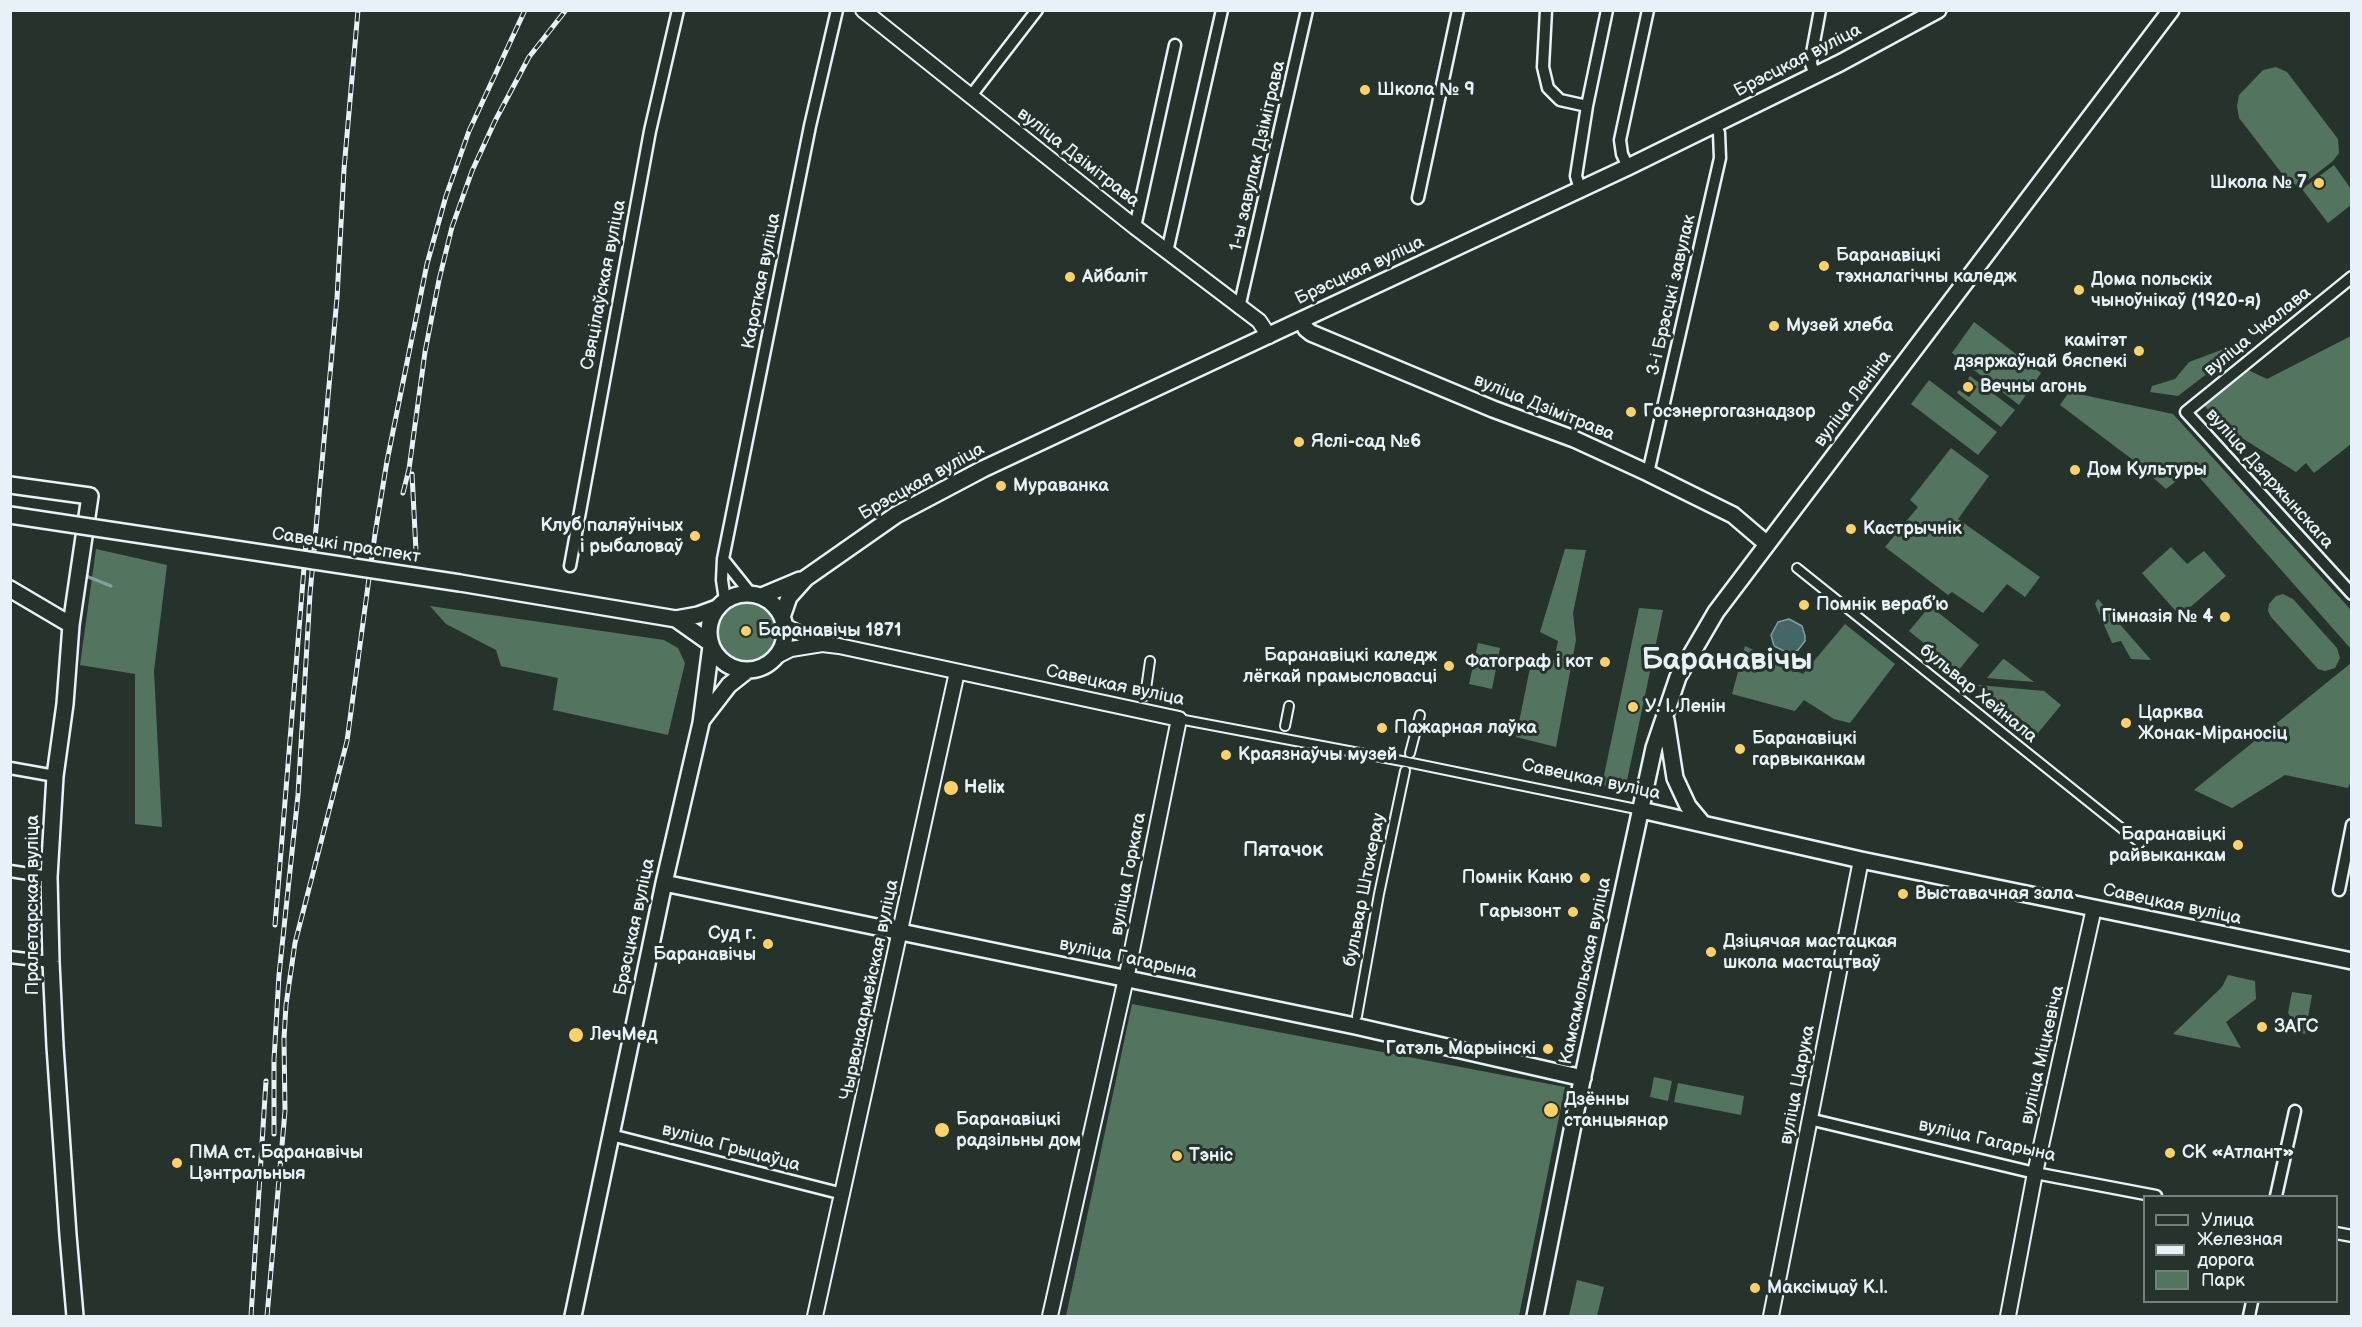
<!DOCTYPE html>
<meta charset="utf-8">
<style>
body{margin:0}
#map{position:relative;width:2362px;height:1327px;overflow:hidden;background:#26332d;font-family:"Balsamiq Sans",sans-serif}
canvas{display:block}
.frame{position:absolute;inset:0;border:12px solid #e8f1f8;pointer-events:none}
.legend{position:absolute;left:2143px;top:1195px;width:195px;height:108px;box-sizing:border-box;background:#26332d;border:2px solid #747f7e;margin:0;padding:8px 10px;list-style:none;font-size:18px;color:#e8f1f8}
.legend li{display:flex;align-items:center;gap:12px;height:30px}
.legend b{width:30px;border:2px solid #747f7e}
</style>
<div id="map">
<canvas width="2362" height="1327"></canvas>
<div class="frame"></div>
<ul class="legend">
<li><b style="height:8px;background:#26332d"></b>Улица</li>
<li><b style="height:8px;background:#e8f1f8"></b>Железная дорога</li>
<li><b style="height:16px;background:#537560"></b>Парк</li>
</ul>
</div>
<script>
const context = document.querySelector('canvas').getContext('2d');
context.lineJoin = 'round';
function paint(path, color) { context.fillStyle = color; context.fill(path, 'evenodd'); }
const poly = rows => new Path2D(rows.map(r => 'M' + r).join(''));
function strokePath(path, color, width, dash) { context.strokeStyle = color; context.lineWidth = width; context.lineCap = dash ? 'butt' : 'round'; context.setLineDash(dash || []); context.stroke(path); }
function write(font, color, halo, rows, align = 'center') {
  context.font = font + ' "Balsamiq Sans",sans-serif'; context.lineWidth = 6; context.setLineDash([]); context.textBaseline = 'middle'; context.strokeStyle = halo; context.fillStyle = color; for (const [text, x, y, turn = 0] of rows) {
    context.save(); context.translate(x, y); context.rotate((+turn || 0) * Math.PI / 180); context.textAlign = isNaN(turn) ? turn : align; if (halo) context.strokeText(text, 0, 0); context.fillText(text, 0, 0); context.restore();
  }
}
paint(poly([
 [2276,67,2287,72,2338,139,2339,153,2333,161,2303,184,2296,185,2287,180,2239,118,2237,106,2239,95,2263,70],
 [2334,165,2351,189,2351,205,2328,223,2302,189],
 [1974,322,2041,373,2019,405,1952,353],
 [2351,336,2351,444,2314,473,2306,463,2296,472,2218,423,2202,402,2248,370,2267,379],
 [2224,349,2230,356,2178,396,2150,392,2152,386,2175,379,2189,362],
 [1970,376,2015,410,2001,427,1957,393,1959,390,1969,397,1977,387,1968,379],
 [1929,380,1997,432,1978,455,1911,404],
 [2069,392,2173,414,2351,610,2351,649,2192,469,2166,489,2133,460,2060,405],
 [1951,448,1989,476,1958,519,2040,577,2025,597,2007,584,1983,613,1952,592,1948,595,1885,547,1918,507,1910,500],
 [2171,547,2187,564,2204,551,2226,576,2180,616,2142,573],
 [96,549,167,565,154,671,162,827,135,824,135,674,80,665],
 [1565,549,1586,550,1573,613,1576,640,1556,747,1516,737,1532,658,1554,660,1558,641,1540,632],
 [2283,594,2293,599,2337,648,2340,658,2335,668,2325,671,2318,669,2271,617,2268,611,2269,604,2276,596],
 [2098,599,2151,660,2131,659,2121,641,2112,643,2095,604],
 '716 632a30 30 0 1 1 60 0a30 30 0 1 1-60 0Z',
 [430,606,664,640,678,648,685,663,668,735,553,710,558,678,501,666,496,650,446,624],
 [1930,606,1979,645,1958,671,1909,631],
 [1639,608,1663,610,1625,790,1602,785],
 [1845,624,1895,664,1850,723,1834,719,1804,700,1795,711,1732,694,1745,646,1803,674],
 [1478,643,1500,648,1492,689,1469,684],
 [2003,659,2004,659,2034,682,1987,678],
 [2351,663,2352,778,2348,788,2285,775,2232,808,2194,790],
 [1978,685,2044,691,2061,705,2038,733],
 [2228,975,2255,981,2256,999,2226,1022,2241,1048,2173,1034,2222,987],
 [2292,992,2312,995,2305,1034,2302,1033,2288,1013],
 [1132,1004,1565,1087,1519,1316,1066,1316],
 [1654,1077,1672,1081,1668,1101,1650,1097],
 [1678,1083,1744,1096,1741,1115,1674,1102],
 [1577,1280,1604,1287,1597,1316,1569,1316]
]), '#537560');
const water = poly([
 [1789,619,1802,626,1805,636,1805,641,1798,650,1788,653,1774,646,1771,635,1778,622,1789,619]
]);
paint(water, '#436767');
strokePath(water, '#859ea1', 1.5);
strokePath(poly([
 [86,576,111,586]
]), '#859ea1', 3);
const pedestrian = poly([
 [1797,568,2140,843],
 [1145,696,1150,661],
 [1179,719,1407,762,1641,810],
 [1285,726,1289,706],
 [1410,753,1420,715],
 [1357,1016,1379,894,1405,771]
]);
const minor = poly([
 [1546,10,1543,67,1548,88,1560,100,1587,106],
 [1815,75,1811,64,1812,53,1820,10],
 [970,97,1037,10],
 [1628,167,1622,154,1620,140,1648,10],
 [1580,189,1576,176,1587,106,1607,10],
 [1418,198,1458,10],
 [1135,227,1175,45],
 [1167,252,1222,10],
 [2352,277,2186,412,2352,594],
 [1239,308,1307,10],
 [1648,473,1720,158,1719,133,1715,125],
 [723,559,751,594],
 [570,566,650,131,678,10],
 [725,600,722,580,723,559,810,126,837,10],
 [10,768,55,776],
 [10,871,49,877],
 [2339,890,2352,825],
 [10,957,51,962],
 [1809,1119,2035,1173,2156,1196],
 [611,1135,843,1194],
 [2276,1196,2295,1111],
 [2336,1233,2352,1236],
 [2249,1316,2252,1302]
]);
const tertiary = poly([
 [863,10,1135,227,1259,321,1269,336],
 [785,626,822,644],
 [777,656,791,649,822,644,839,646,1179,719,1129,965,1050,1316],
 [815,1316,957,672],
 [1771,1316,1861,860],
 [2008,1316,2035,1173,2094,908]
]);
const secondary = poly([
 [1302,320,1306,329,1311,333,1493,409,1574,439,1648,473,1733,515,1767,544],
 [10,485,90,496,71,625,65,704,55,776,49,877,51,962,55,1046,68,1235,75,1316],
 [460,583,676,619,698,615,717,608],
 [10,589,71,625],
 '709 632a38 38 0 1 1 76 0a38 38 0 1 1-76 0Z',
 [762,596,800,580],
 [782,617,789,597,806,578,896,515,983,469,1628,167,1840,63,1938,10],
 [676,619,710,643],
 [702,720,729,685,748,670],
 [1666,720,1675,778,1688,806,1703,824],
 [1641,810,1861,860,2352,961],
 [664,883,1355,1026,1583,1078],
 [573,1316,664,883,701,723,711,646],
 [1535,1316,1581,1085,1654,748,1678,677,1716,612,2171,10]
]);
strokePath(pedestrian, '#e8f1f8', 12);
strokePath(minor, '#e8f1f8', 15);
strokePath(tertiary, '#e8f1f8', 18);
strokePath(secondary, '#e8f1f8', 20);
strokePath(pedestrian, '#26332d', 8);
strokePath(minor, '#26332d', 10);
strokePath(tertiary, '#26332d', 14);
strokePath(secondary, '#26332d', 15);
const rail = poly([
 [412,474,416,551],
 [403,493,409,469,425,352,439,280,452,227,472,171,495,121,529,57,566,10],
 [275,925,306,543],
 [274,1134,274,1060,279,975,298,795,310,594,337,298,344,169,358,10],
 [251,1316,266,1081],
 [267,1316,285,1111,284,1039,286,1005,295,943,347,741,375,534,387,461,427,264,446,196,469,131,525,10]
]);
strokePath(rail, '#e8f1f8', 5);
strokePath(rail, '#26332d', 3, [9]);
const secondaryBridge = poly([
 [10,515,460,583]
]);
strokePath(secondaryBridge, '#e8f1f8', 20, []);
strokePath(secondaryBridge, '#26332d', 15);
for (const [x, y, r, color] of [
 [1365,90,6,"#ffd166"],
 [2319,183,6,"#ffd166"],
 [1824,266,6,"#ffd166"],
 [1070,277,6,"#ffd166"],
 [2079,290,6,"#ffd166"],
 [1774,326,6,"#ffd166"],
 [2139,351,6,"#ffd166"],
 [1968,387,6,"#ffd166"],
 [1631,412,6,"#ffd166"],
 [1299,442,6,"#ffd166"],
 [2075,470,6,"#ffd166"],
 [1001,486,6,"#ffd166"],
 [1851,529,6,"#ffd166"],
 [695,536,6,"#ffd166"],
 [1804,605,6,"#ffd166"],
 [2225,617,6,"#ffd166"],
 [746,631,6,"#ffd166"],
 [1605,662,6,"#ffd166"],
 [1449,666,6,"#ffd166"],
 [1633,707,6,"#ffd166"],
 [2126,723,6,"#ffd166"],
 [1382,728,6,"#ffd166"],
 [1740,749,6,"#ffd166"],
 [1226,755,6,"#ffd166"],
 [951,788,8,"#ffd166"],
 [2238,845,6,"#ffd166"],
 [1585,878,6,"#ffd166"],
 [1903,894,6,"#ffd166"],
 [1573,912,6,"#ffd166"],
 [768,944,6,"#ffd166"],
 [1711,952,6,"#ffd166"],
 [2262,1027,6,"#ffd166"],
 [576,1035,8,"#ffd166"],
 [1548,1049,6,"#ffd166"],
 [1551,1110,8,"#ffd166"],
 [942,1130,8,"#ffd166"],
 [2170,1153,6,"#ffd166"],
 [1177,1156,6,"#ffd166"],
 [177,1163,6,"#ffd166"],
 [1755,1288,6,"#ffd166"]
]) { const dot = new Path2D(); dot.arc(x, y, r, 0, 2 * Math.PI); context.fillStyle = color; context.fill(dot); strokePath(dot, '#26332d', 2); }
write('18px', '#e8f1f8', '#26332d', [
 ["Брэсцкая вуліца",1798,61,-27],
 ["1-ы завулак Дзімітрава",1258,156,-77],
 ["вуліца Дзімітрава",1078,158,38],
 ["Брэсцкая вуліца",1360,271,-25],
 ["Кароткая вуліца",762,281,-79],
 ["Свяцілаўская вуліца",604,285,-79],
 ["3-і Брэсцкі завулак",1672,295,-77],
 ["вуліца Чкалава",2258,332,-39],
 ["вуліца Леніна",1853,399,-53],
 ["вуліца Дзімітрава",1544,408,22],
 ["вуліца Дзяржынскага",2269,479,48],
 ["Брэсцкая вуліца",922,482,-29],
 ["Савецкі праспект",346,546,9],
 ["Савецкая вуліца",1115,686,12],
 ["бульвар Хейнала",1978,694,39],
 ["Савецкая вуліца",1591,780,12],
 ["вуліца Горкага",1129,874,-79],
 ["бульвар Штокерау",1365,890,-79],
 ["Пралетарская вуліца",33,905,-90],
 ["Савецкая вуліца",2172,905,12],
 ["Брэсцкая вуліца",635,927,-78],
 ["вуліца Гагарына",1128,959,12],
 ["Камсамольская вуліца",1586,971,-78],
 ["Чырвонаармейская вуліца",870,990,-78],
 ["вуліца Міцкевіча",2043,1055,-77],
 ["вуліца Царука",1798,1085,-79],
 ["вуліца Гагарына",1987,1141,13],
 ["вуліца Грыцаўца",731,1148,15]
]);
write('bold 18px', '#e8f1f8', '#26332d', [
 ["Школа № 9",1377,90],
 ["Школа № 7",2307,183,"right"],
 ["Баранавіцкі",1836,256],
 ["тэхналагічны каледж",1836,277],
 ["Айбаліт",1082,277],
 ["Дома польскіх",2091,280],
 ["чыноўнікаў (1920-я)",2091,301],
 ["Музей хлеба",1786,326],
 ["камітэт",2127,341,"right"],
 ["дзяржаўнай бяспекі",2127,362,"right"],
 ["Вечны агонь",1980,387],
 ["Госэнергогазнадзор",1643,412],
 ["Яслі-сад №6",1311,442],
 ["Дом Культуры",2087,470],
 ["Мураванка",1013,486],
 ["Клуб паляўнічых",683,526,"right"],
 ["і рыбаловаў",683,547,"right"],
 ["Кастрычнік",1863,529],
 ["Помнік верабʼю",1816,605],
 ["Гімназія № 4",2213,617,"right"],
 ["Баранавічы 1871",758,631],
 ["Баранавіцкі каледж",1437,656,"right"],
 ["лёгкай прамысловасці",1437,677,"right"],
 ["Фатограф і кот",1593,662,"right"],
 ["У. І. Ленін",1645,707],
 ["Царква",2138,713],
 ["Жонак-Міраносіц",2138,734],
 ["Пажарная лаўка",1394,728],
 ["Баранавіцкі",1752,739],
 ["гарвыканкам",1752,760],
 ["Краязнаўчы музей",1238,755],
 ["Helix",964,788],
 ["Баранавіцкі",2226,835,"right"],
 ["райвыканкам",2226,856,"right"],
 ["Помнік Каню",1573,878,"right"],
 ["Выставачная зала",1915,894],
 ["Гарызонт",1561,912,"right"],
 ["Суд г.",756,934,"right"],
 ["Баранавічы",756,955,"right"],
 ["Дзіцячая мастацкая",1723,942],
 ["школа мастацтваў",1723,963],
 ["ЗАГС",2274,1027],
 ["ЛечМед",590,1035],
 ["Гатэль Марыінскі",1536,1049,"right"],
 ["Дзённы",1564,1100],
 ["станцыянар",1564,1121],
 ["Баранавіцкі",956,1120],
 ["радзільны дом",956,1141],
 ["ПМА ст. Баранавічы",189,1153],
 ["Цэнтральныя",189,1174],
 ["СК «Атлант»",2182,1153],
 ["Тэніс",1189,1156],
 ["Максімцаў К.І.",1767,1288]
], 'left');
write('bold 20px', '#e8f1f8', '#26332d', [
 ["Пятачок",1283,851]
]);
write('bold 30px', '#e8f1f8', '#26332d', [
 ["Баранавічы",1727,661]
]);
</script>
